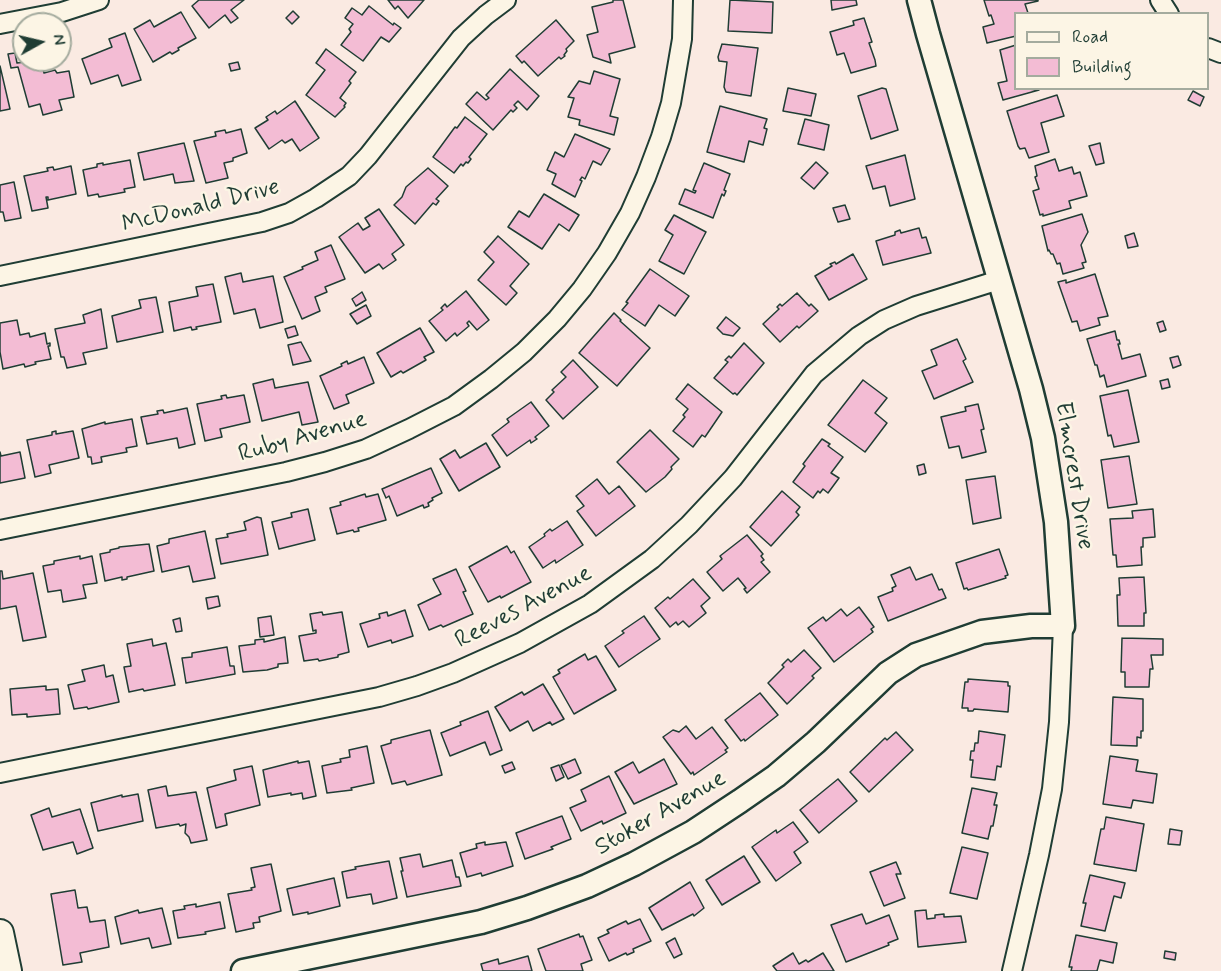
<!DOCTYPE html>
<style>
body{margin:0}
#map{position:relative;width:1221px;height:971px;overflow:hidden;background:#faeae2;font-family:Mynerve,sans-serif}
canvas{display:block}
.legend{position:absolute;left:1014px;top:12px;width:195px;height:78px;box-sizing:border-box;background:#fcf5e5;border:2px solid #a4ab9e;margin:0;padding:8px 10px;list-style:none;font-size:18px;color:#1f3d34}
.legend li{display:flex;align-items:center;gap:12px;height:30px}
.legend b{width:30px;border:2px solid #a4ab9e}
.north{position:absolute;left:12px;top:12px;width:60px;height:60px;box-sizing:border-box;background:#fcf5e5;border:2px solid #a4ab9e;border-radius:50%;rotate:82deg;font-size:16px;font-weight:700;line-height:24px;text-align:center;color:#1f3d34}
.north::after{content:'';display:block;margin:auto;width:21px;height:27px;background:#1f3d34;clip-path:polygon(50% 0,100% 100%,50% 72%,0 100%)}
</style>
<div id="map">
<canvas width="1221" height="971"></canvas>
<ul class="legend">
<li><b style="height:8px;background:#fcf5e5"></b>Road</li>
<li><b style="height:16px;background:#f3bcd4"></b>Building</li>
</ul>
<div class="north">N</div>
</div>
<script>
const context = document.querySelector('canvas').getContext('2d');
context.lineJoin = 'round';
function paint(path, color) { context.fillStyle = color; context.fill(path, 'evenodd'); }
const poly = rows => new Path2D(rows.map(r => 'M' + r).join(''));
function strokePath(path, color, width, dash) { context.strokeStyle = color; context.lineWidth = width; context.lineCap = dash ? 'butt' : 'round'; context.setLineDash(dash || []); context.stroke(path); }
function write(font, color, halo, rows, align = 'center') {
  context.font = font + ' Mynerve,sans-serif'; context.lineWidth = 5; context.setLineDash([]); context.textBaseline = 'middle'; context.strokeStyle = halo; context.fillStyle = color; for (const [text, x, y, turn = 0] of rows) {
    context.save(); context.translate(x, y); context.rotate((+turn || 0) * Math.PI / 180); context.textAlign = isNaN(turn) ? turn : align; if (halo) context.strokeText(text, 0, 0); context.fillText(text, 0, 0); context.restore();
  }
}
const building = poly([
 [199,0,244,0,231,10,238,18,231,23,225,15,209,28,192,6,199,0],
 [388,0,424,0,408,18,398,6,395,9,388,0],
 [613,0,623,0,635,47,609,54,611,63,593,57,587,35,598,32,592,7,613,2,613,0],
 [730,0,773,2,772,33,728,31,730,0],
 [831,0,856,0,857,5,832,10,831,0],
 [984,0,1038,0,1038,1,1025,4,1028,13,1016,14,1016,36,987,43,983,27,994,24,991,15,989,16,984,0],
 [369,6,393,25,394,23,401,28,389,42,381,37,363,61,341,45,351,32,349,29,353,24,345,18,352,8,362,15,369,6],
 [293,11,299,17,292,24,286,18,293,11],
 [181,12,196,38,178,48,179,50,172,54,170,52,153,62,134,29,150,20,154,27,181,12],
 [864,18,872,42,869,43,875,60,876,66,851,73,844,53,837,55,830,32,854,25,853,21,864,18],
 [556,20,574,41,566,49,567,51,564,55,565,56,561,59,559,57,538,76,524,61,522,63,516,56,556,20],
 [125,33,141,80,122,86,118,75,91,84,82,59,112,47,109,39,125,33],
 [722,44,758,48,751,96,726,92,724,87,727,62,719,61,718,57,722,44],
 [1016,45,1016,88,1039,90,1003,100,998,83,1007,81,1000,50,1016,45],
 [326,49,356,72,349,81,351,83,340,98,346,103,344,106,345,107,335,117,306,95,325,70,316,63,326,49],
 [15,53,17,63,41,60,44,73,55,70,57,73,69,71,74,97,59,100,62,110,43,115,40,104,29,107,18,67,11,68,8,54,15,53],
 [238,62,240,69,231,71,229,64,238,62],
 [0,66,10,109,0,111,0,66],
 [510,69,539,96,527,110,518,101,514,105,517,108,513,112,511,110,493,130,466,104,477,92,486,100,489,98,486,95,510,69],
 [594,71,620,79,610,116,618,118,614,135,579,125,580,120,568,117,574,98,568,97,579,81,590,84,594,71],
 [788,88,816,94,811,116,783,111,788,88],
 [882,88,886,89,898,130,871,139,858,96,882,88],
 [1193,91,1204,97,1200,106,1188,100,1193,91],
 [1057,95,1064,116,1041,123,1049,152,1029,158,1025,148,1020,149,1018,146,1007,111,1057,95],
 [295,101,319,138,300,151,292,139,285,143,282,140,269,149,255,128,268,120,266,117,275,111,277,114,295,101],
 [720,106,767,119,764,128,767,129,763,145,749,141,744,162,707,152,720,106],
 [465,117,487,134,469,157,471,159,468,163,466,162,463,166,461,164,454,173,433,157,455,127,457,128,465,117],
 [805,119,829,125,824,150,798,144,805,119],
 [241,129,247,153,233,158,233,161,224,163,228,178,206,183,194,141,216,136,215,132,225,130,226,133,241,129],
 [575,134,610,149,601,165,593,161,585,179,582,177,580,180,582,181,575,197,552,184,556,174,547,170,555,152,564,157,575,134],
 [184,143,194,181,175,183,173,174,144,180,138,153,184,143],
 [1100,143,1104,163,1096,165,1089,146,1100,143],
 [905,155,915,199,890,206,885,186,873,189,866,166,905,155],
 [1055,159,1059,171,1072,167,1074,174,1080,172,1087,196,1069,201,1071,208,1043,216,1043,214,1040,215,1033,191,1039,189,1035,177,1037,176,1035,166,1055,159],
 [130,160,135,187,124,189,125,192,99,197,98,194,88,196,83,170,97,167,97,164,103,163,103,165,130,160],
 [816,162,828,173,814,189,801,178,816,162],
 [704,163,730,174,724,190,726,191,724,196,722,194,713,218,679,204,685,189,695,193,696,191,693,190,704,163],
 [71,166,76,194,48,200,48,197,46,197,48,208,32,211,24,176,48,171,47,168,53,167,54,170,71,166],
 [428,168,448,186,436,199,439,201,436,205,433,203,415,224,394,205,402,197,406,187,428,168],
 [14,182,21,218,5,221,3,212,0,212,0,185,14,182],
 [544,194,579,215,569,231,559,224,542,249,508,227,519,211,529,217,544,194],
 [845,205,850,219,838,222,833,208,845,205],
 [379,209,404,245,392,254,396,260,383,269,379,264,365,273,339,237,358,223,363,230,370,226,365,218,379,209],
 [1082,214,1088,232,1081,245,1086,262,1082,263,1084,268,1063,274,1060,263,1057,264,1053,254,1051,254,1049,250,1048,251,1042,226,1082,214],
 [674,215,706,232,684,274,659,261,673,235,665,230,674,215],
 [919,228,922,238,926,237,931,253,883,265,876,241,895,235,895,232,900,230,901,233,919,228],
 [1134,233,1138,246,1128,248,1125,236,1134,233],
 [498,236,529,264,510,286,517,293,506,305,478,280,494,262,484,252,498,236],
 [331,245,345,279,325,287,327,292,315,297,320,311,302,319,284,277,303,269,302,267,318,260,315,252,331,245],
 [853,254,867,279,829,300,815,276,832,266,830,264,835,262,836,264,853,254],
 [650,269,689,296,675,316,659,305,645,326,622,310,628,303,626,302,650,269],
 [241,273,243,282,273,276,283,322,260,328,255,309,234,314,225,277,241,273],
 [1095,274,1108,316,1098,318,1100,325,1080,331,1077,321,1072,322,1058,282,1066,280,1066,283,1095,274],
 [213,284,221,322,196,327,197,329,192,330,191,327,174,331,169,302,198,296,196,287,213,284],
 [466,291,489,320,477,330,469,321,467,323,469,326,457,336,455,333,446,341,429,321,443,310,441,308,445,304,447,307,466,291],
 [362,292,366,300,356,306,352,299,362,292],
 [797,293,809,306,811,304,818,311,799,328,797,326,780,342,763,324,779,309,777,307,780,304,782,306,797,293],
 [156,297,163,332,117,342,112,316,141,308,139,300,156,297],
 [366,305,371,316,357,324,350,314,366,305],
 [101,309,107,348,83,353,86,364,67,368,64,357,61,357,55,329,85,323,83,315,101,309],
 [614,313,621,320,620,321,650,348,617,386,579,353,614,313],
 [726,317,740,328,733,336,723,334,717,328,726,317],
 [17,320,20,335,29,333,30,337,45,333,47,344,50,343,50,346,48,346,51,359,35,362,36,364,25,367,24,364,3,369,0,352,0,323,17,320],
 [1163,321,1166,330,1160,332,1157,323,1163,321],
 [295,326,298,335,288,338,285,329,295,326],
 [420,328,434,352,424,357,426,360,403,373,401,371,391,377,377,353,420,328],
 [1115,331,1117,340,1119,340,1120,344,1118,344,1122,359,1140,354,1146,376,1107,387,1104,375,1100,377,1097,365,1095,365,1087,339,1115,331],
 [957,339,966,359,963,361,973,382,934,399,922,371,937,365,931,350,957,339],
 [301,342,311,361,293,365,288,345,301,342],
 [744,343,764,363,737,395,735,393,733,394,714,378,728,362,725,360,729,356,731,358,744,343],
 [1178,356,1181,365,1173,368,1170,358,1178,356],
 [364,357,374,383,346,395,349,403,334,409,320,376,342,366,341,364,347,361,348,364,364,357],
 [573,360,598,387,563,419,546,400,554,392,552,390,566,377,561,372,573,360],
 [273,379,275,388,308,382,318,422,302,425,299,412,262,421,253,384,273,379],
 [1168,379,1170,387,1162,389,1160,381,1168,379],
 [863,380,887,398,875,413,887,423,865,452,828,425,863,380],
 [688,384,722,412,705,437,702,435,693,447,673,431,685,417,683,415,688,409,676,399,688,384],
 [1128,390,1139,442,1114,447,1111,435,1108,436,1100,396,1128,390],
 [226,395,227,398,244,395,250,422,220,429,222,437,205,441,197,404,222,399,221,396,226,395],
 [531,402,549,426,535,437,537,439,531,443,530,440,507,456,492,435,509,422,507,419,531,402],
 [978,404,984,429,981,430,986,452,962,458,959,446,949,448,941,417,966,411,965,407,978,404],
 [187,408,195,444,179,448,177,438,147,444,141,417,158,414,157,411,163,410,164,413,187,408],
 [132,419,137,446,126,448,127,452,101,457,102,462,92,464,91,457,88,457,82,429,105,422,105,424,132,419],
 [650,430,679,459,671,467,672,469,665,477,646,492,617,462,650,430],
 [56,431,56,434,73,431,79,458,49,465,51,473,35,477,27,440,52,435,52,432,56,431],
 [822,439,830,444,828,446,843,457,831,473,839,478,828,493,823,489,820,493,818,491,813,498,793,482,805,466,803,464,822,439],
 [486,443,500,467,459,491,440,459,455,450,460,458,486,443],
 [0,452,1,456,20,452,25,478,0,483,0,452],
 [1129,456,1137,504,1108,508,1101,460,1129,456],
 [924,464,926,473,919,475,917,466,924,464],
 [431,468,442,493,432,498,433,500,428,503,429,506,424,508,423,505,397,516,389,496,386,498,382,489,431,468],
 [995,476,1001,518,973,524,966,480,995,476],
 [597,479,609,494,619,486,635,506,596,536,577,511,584,506,576,496,597,479],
 [782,491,800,507,796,512,799,515,771,546,750,527,782,491],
 [365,494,366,497,378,494,386,520,358,528,359,531,354,532,353,530,337,534,330,508,341,505,340,502,365,494],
 [308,509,315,540,279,549,272,522,292,517,291,513,308,509],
 [1153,509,1155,537,1143,538,1143,547,1141,547,1142,565,1117,567,1116,555,1113,555,1110,519,1133,518,1132,511,1153,509],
 [257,517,261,518,268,555,221,564,216,539,228,537,227,534,246,530,244,522,257,517],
 [567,521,583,545,556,563,555,560,543,568,529,547,545,536,544,534,550,529,552,531,567,521],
 [205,531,215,578,193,582,189,566,162,572,157,546,169,543,169,539,205,531],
 [747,535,763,554,761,556,764,560,761,562,770,572,747,593,744,589,746,588,738,578,723,591,707,572,722,559,720,556,747,535],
 [149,544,154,571,127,577,127,579,122,580,122,577,105,581,100,554,110,552,110,550,119,548,119,547,149,544],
 [507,546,511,553,514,551,531,582,501,598,500,596,488,602,469,567,507,546],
 [999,549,1008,575,1005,576,1006,578,968,590,967,588,964,589,956,563,999,549],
 [80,556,80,559,92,556,97,583,83,585,86,598,63,602,61,590,48,592,43,566,54,564,54,561,80,556],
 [910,567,916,580,932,574,939,590,942,589,946,598,888,621,878,597,893,591,892,588,896,586,891,575,910,567],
 [456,569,466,591,463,592,473,614,443,627,441,625,429,630,418,605,441,594,433,579,456,569],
 [0,571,2,571,3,579,33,573,46,637,23,641,16,606,0,609,0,571],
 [1144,577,1146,613,1144,613,1144,626,1118,626,1117,595,1120,595,1119,578,1144,577],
 [693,579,710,598,701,606,706,613,689,627,683,621,678,625,676,622,670,627,655,608,668,597,670,599,693,579],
 [218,596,220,606,208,609,206,598,218,596],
 [859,607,874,627,871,629,873,632,834,662,808,628,823,617,826,621,841,609,847,616,859,607],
 [405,610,413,636,392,643,391,640,368,647,360,624,380,618,379,614,387,612,388,616,405,610],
 [322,612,323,615,342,612,349,652,338,655,338,657,319,661,318,659,304,661,299,636,316,633,316,630,313,631,310,614,322,612],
 [271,616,274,635,260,637,258,618,271,616],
 [644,616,660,639,619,667,605,646,624,633,622,631,644,616],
 [180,618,182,631,176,632,173,620,180,618],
 [285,637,288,663,278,664,278,667,267,670,243,672,239,646,255,644,255,640,264,639,264,642,285,637],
 [1122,638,1163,639,1163,655,1151,655,1153,669,1150,669,1149,687,1125,687,1125,672,1121,672,1122,638],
 [152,639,153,646,166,643,175,685,144,691,143,689,129,692,124,667,131,666,127,644,152,639],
 [227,647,230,666,234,666,235,674,186,683,182,658,192,657,192,653,227,647],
 [804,650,821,668,812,676,814,678,787,704,768,683,784,667,782,665,788,659,791,662,804,650],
 [585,654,588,660,596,656,616,690,574,714,553,677,560,673,558,670,585,654],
 [104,665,106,677,113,675,119,702,88,709,87,707,74,709,68,685,85,681,82,670,104,665],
 [968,679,1008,682,1008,686,1010,686,1008,712,974,709,973,711,968,711,968,708,962,708,965,682,968,682,968,679],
 [543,684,564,719,552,725,550,722,533,731,528,721,510,731,495,707,522,692,524,695,543,684],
 [46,686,46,690,58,689,60,714,27,717,27,714,12,715,10,689,46,686],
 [760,693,778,715,745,741,744,739,741,741,725,720,760,693],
 [1113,697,1143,699,1143,731,1141,731,1141,738,1137,737,1137,746,1111,745,1113,697],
 [488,711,502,750,490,755,485,742,450,756,441,733,461,725,460,722,488,711],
 [686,726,696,739,712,727,728,748,725,750,727,752,694,775,693,772,691,774,663,737,673,730,679,732,686,726],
 [430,730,442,775,407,785,405,781,392,784,381,746,391,743,391,740,430,730],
 [979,731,1005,735,1001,767,997,766,995,780,971,777,973,760,970,760,971,751,974,751,975,743,978,743,979,731],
 [896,732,913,750,869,792,850,772,885,738,887,740,896,732],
 [367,746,374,783,351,788,352,790,327,793,322,766,341,762,340,759,350,757,349,750,367,746],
 [1110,756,1138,760,1136,771,1157,774,1153,803,1133,800,1131,808,1103,804,1110,756],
 [575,759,581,773,568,779,561,765,575,759],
 [664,759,677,784,634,804,615,772,633,762,639,773,664,759],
 [298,761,298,763,309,761,316,796,303,799,302,793,291,795,291,793,268,797,263,770,298,761],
 [512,762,515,769,505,773,502,766,512,762],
 [559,765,564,777,556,781,551,768,559,765],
 [252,766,260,805,225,814,227,825,216,828,207,788,236,780,234,770,252,766],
 [609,776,626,813,603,824,602,821,581,831,570,808,586,801,581,790,609,776],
 [838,779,857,801,819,833,800,810,838,779],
 [166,786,168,796,196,792,207,840,191,843,189,837,185,833,186,824,180,826,179,824,156,828,148,790,166,786],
 [972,788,997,793,994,805,997,805,993,826,991,826,988,839,962,833,972,788],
 [138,794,143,821,98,831,91,803,122,795,122,797,138,794],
 [49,808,52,817,80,809,93,848,77,854,73,842,43,850,31,815,49,808],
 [562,816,571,839,551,847,553,849,525,859,516,833,562,816],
 [1106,817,1144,824,1136,871,1094,864,1101,829,1104,829,1106,817],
 [793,822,808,842,794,852,801,863,776,881,752,847,776,830,777,833,793,822],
 [1170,829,1182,831,1180,845,1168,844,1170,829],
 [485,842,485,845,506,842,513,866,482,876,481,873,467,877,460,853,477,848,476,844,485,842],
 [962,847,988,853,977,899,950,893,962,847],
 [420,854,423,867,452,860,456,877,459,877,461,886,407,897,401,871,403,871,400,858,420,854],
 [744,856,760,882,722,905,706,880,744,856],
 [389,861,397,898,373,904,371,894,347,898,342,872,356,869,355,867,389,861],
 [896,862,901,874,896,874,905,898,884,906,870,872,896,862],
 [271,864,281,911,259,917,260,922,253,923,254,928,236,932,228,894,252,890,251,888,255,887,251,868,271,864],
 [1090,875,1125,883,1121,898,1114,896,1105,931,1081,926,1086,903,1083,903,1090,875],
 [334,878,340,906,308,914,308,912,293,915,287,889,334,878],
 [690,882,704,908,694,916,693,914,662,930,649,908,690,882],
 [75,890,78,908,87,907,90,922,105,920,109,947,80,953,82,962,63,965,51,894,75,890],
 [220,902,225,928,205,932,206,934,178,938,173,911,185,909,184,906,196,904,196,907,220,902],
 [162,908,171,944,152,948,149,938,121,944,115,917,138,910,139,913,162,908],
 [926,910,927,919,935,918,935,915,944,914,944,917,961,916,966,942,918,947,915,911,926,910],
 [862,914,866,924,889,915,898,939,888,943,889,945,846,962,831,925,862,914],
 [640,919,651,941,633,949,634,952,627,955,626,953,609,961,598,938,609,933,607,930,626,921,628,924,640,919],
 [579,934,580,937,583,936,592,960,581,964,583,971,546,971,538,949,579,934],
 [1076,935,1117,943,1113,963,1100,960,1097,971,1071,971,1072,967,1069,967,1076,935],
 [675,938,682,954,674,958,666,943,675,938],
 [1165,951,1176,953,1175,960,1164,958,1165,951],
 [793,953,799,964,806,960,808,962,823,953,834,971,777,971,773,966,793,953],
 [528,956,532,971,483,971,481,964,498,959,499,964,528,956]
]);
paint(building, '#f3bcd4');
strokePath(building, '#1f3d34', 1.5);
const minor = poly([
 [1160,0,1169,14],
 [0,24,62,12,99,0],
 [1208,48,1221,53],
 [0,276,262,222,289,213,316,198,349,176,368,156,461,38,486,15,506,0],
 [0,530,286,472,325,462,366,449,409,429,454,406,491,379,524,352,557,319,582,289,607,253,630,213,646,177,661,137,671,103,682,39,683,0],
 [0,773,379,697,417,686,453,673,520,643,590,604,652,559,689,525,733,478,814,374,859,336,884,320,916,306,999,280],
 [1012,971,1039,855,1052,789,1059,722,1063,626]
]);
const tertiary = poly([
 [243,971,481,922,527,908,587,886,634,864,693,832,740,801,776,776,816,742,888,673,916,655,982,632,1031,626,1063,626,1056,522,1043,438,1031,389,928,34,919,0]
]);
const secondary = poly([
 [0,933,8,971]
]);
strokePath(minor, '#1f3d34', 22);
strokePath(tertiary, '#1f3d34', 27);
strokePath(secondary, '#1f3d34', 30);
strokePath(minor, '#fcf5e5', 18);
strokePath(tertiary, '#fcf5e5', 22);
strokePath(secondary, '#fcf5e5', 26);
write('24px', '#1f3d34', '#fcf5e5', [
 ["McDonald Drive",201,207,-14],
 ["Ruby Avenue",303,438,-16],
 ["Elmcrest Drive",1073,476,81],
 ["Reeves Avenue",524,608,-28],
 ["Stoker Avenue",661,814,-30]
]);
</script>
